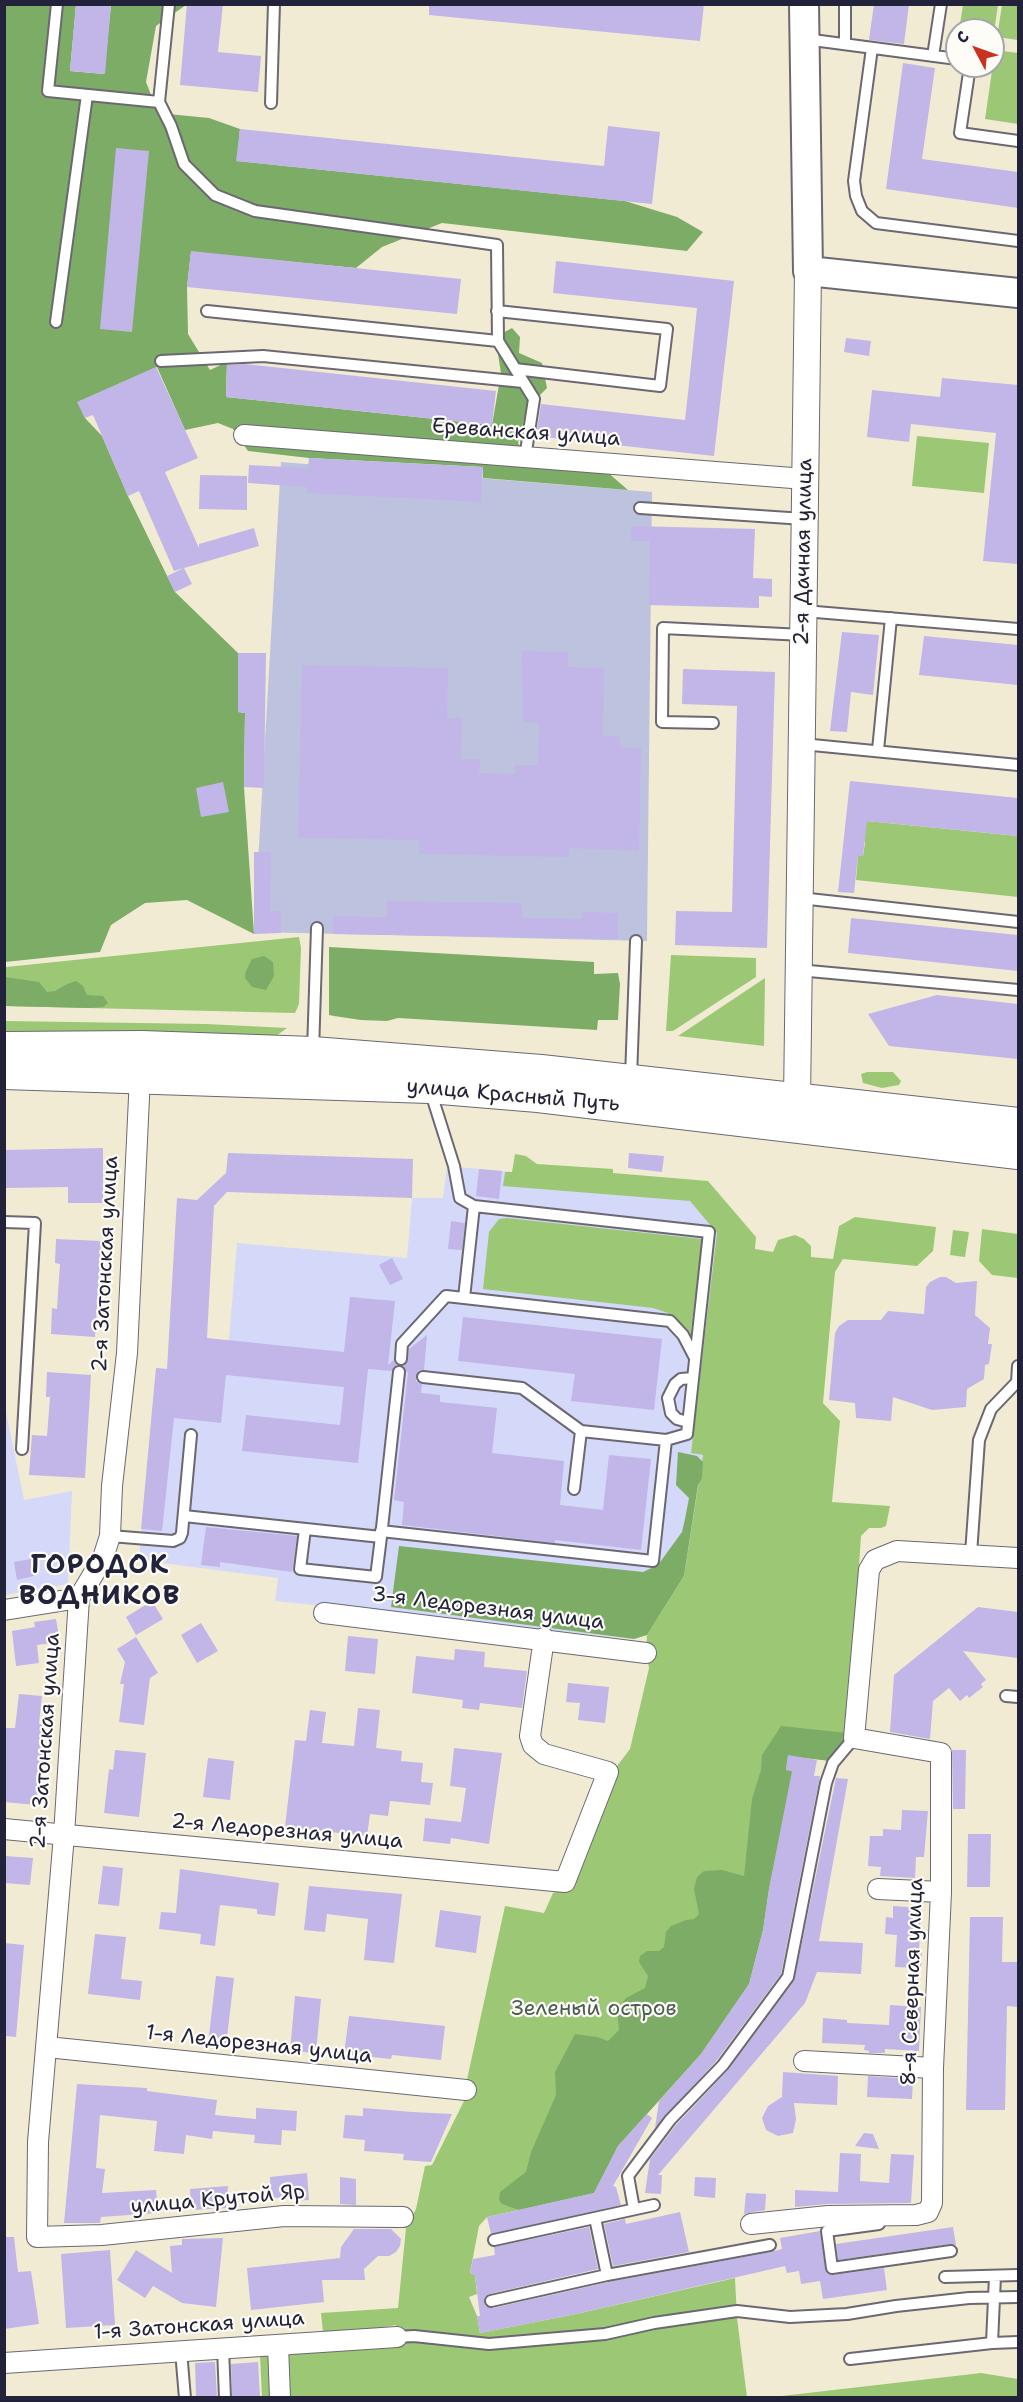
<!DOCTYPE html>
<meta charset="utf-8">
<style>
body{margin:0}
#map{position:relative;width:1023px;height:2402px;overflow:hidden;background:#f2ebd4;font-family:"Shantell Sans",sans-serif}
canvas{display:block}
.frame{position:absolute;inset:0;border:6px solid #22223b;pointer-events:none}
.north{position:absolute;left:945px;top:18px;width:60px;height:60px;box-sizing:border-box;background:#fdfcf7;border:2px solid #a5a5ac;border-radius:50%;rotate:311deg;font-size:16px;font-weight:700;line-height:24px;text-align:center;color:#22223b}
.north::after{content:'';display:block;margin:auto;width:21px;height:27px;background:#c8321e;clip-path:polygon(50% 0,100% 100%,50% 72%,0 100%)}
</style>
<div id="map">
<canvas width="1023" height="2402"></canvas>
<div class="frame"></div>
<div class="north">С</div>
</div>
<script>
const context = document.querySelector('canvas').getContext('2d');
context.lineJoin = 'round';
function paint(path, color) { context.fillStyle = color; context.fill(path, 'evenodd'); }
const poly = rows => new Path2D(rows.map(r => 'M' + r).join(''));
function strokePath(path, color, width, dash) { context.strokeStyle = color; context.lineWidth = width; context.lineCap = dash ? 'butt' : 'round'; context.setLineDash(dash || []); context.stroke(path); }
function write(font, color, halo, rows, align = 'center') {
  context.font = font + ' "Shantell Sans",sans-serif'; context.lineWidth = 4.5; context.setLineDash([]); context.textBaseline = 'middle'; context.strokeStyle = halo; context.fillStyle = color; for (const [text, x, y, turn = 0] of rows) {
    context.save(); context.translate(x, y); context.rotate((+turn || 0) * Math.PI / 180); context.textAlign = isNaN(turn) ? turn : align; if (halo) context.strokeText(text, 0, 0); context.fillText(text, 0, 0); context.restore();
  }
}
paint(poly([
 [447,1166,696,1189,732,1229,691,1452,703,1455,684,1576,647,1635,634,1639,275,1601,278,1578,139,1560,156,1368,226,1375,237,1243,407,1258,412,1198,443,1198],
 [4,1402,24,1500,72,1491,68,1584,5,1595]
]), '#d4d8f9');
paint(poly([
 [281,462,652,492,647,941,254,932]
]), '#bdc3de');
paint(poly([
 [963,5,998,5,993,39,993,30,959,30],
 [1002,5,1018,5,1018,40,997,37],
 [995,50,1018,53,1018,124,985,119],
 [917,436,989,443,984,493,912,486],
 [857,820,1018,836,1018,897,856,880,858,856,863,856,865,843],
 [299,937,301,948,299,1004,295,1013,5,1006,6,967],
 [671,955,756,958,756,977,673,1031,666,1031],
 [765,978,764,1046,678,1036],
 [4,1021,206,1024,287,1028,272,1039,5,1034],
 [867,1072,893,1072,901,1081,899,1085,882,1088,863,1083,861,1074],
 [515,1154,526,1156,537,1164,613,1169,613,1173,708,1181,756,1237,755,1249,773,1252,778,1240,795,1235,804,1239,811,1246,811,1257,833,1259,839,1226,855,1217,936,1227,933,1251,917,1266,843,1259,835,1272,823,1403,840,1421,832,1502,890,1506,886,1526,881,1528,869,1528,861,1536,848,1733,831,1761,788,1756,786,1770,793,1771,769,1889,763,1930,749,1984,701,2054,618,2146,594,2193,487,2217,479,2226,470,2273,475,2275,477,2294,469,2297,477,2316,480,2333,576,2314,735,2278,737,2318,747,2397,262,2397,260,2355,394,2348,396,2325,361,2331,323,2332,321,2313,398,2308,406,2228,376,2228,378,2220,409,2222,416,2209,425,2166,432,2165,465,2099,466,2084,505,1906,544,1913,553,1893,566,1888,617,1766,630,1749,649,1668,646,1653,647,1635,684,1576,703,1455,691,1453,717,1233,690,1201,503,1186,505,1172,512,1172],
 [507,1218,702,1239,690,1339,668,1313,653,1308,483,1289,489,1232,499,1219],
 [982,1229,1018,1234,1018,1278,992,1275,979,1261],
 [953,1230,969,1232,965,1257,950,1255],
 [981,2373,1018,2379,1018,2397,773,2397]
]), '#9cc876');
paint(poly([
 [4,5,76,5,70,71,104,74,111,5,186,5,156,26,146,82,158,113,209,118,240,129,237,161,625,201,677,217,703,232,687,251,442,223,382,247,356,268,191,252,187,287,188,334,210,370,227,362,226,397,492,425,501,373,497,348,499,335,512,328,520,337,519,353,542,363,547,388,527,408,518,443,534,466,606,471,628,490,483,478,483,467,309,458,248,451,233,429,218,423,185,430,157,367,78,402,85,418,102,436,128,496,175,592,238,653,238,712,245,713,244,787,254,934,187,900,145,903,111,925,100,952,5,962],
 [329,947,594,962,594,974,618,973,620,984,618,1020,598,1020,597,1030,398,1018,387,1021,361,1020,334,1016,329,1015],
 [264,956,273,962,274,976,266,990,252,987,245,978,246,971,252,959],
 [5,977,39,982,47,992,55,991,67,984,76,981,83,986,87,995,103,996,108,1003,103,1007,89,1008,5,1006],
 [678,1452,697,1456,703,1462,702,1478,698,1485,684,1576,647,1635,634,1639,391,1607,399,1546,643,1572,658,1565,682,1532,685,1519,689,1498,676,1485],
 [781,1726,848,1733,845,1748,831,1761,788,1756,786,1770,793,1771,769,1889,763,1930,749,1984,701,2054,618,2146,594,2193,519,2210,502,2204,499,2200,500,2192,526,2172,531,2152,556,2095,555,2072,575,2034,597,2037,608,2041,619,2030,617,2010,626,1998,645,1988,648,1976,639,1962,640,1956,647,1951,659,1951,664,1947,666,1932,671,1926,686,1920,694,1919,699,1914,694,1889,697,1877,704,1871,722,1870,744,1876,752,1799,761,1770,762,1755]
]), '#7dac67');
paint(poly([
 [76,4,111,4,105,74,70,71],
 [187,4,223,4,218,52,261,56,258,92,180,85],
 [429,4,704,4,700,41,429,15],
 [874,4,909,4,904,44,869,40],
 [903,63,935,68,922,159,1018,172,1018,208,886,189],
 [608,126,660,132,652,204,236,161,240,129,604,166],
 [116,148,149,151,132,332,100,329],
 [191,251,461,279,457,314,187,287],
 [556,261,734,281,714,456,536,436,541,404,685,420,689,384,697,308,553,293],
 [846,338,871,341,869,356,844,352],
 [245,364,496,391,492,425,226,397,227,365],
 [156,367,198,458,165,472,199,548,199,544,254,528,259,546,174,571,139,491,128,496,93,415,85,418,77,402],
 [942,378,1018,385,1018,564,983,561,996,433,911,424,909,442,867,437,872,390,940,397],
 [309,458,483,467,481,502,307,493,307,487,248,483,249,465,308,468],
 [200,475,247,476,247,510,199,509],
 [631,526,755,529,753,578,772,579,772,597,759,596,759,608,649,605,650,541,631,541],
 [184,568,192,584,175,592,167,576],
 [842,632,879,635,873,695,851,692,847,732,830,731],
 [924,636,1018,645,1018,685,919,675],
 [522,651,568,652,568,667,604,668,603,736,620,736,620,747,641,748,639,851,569,848,569,857,419,854,419,840,298,838,302,665,448,668,447,718,462,718,461,759,480,759,479,773,515,774,515,765,538,765,539,723,523,722],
 [238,653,266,653,264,788,244,787,245,713,238,712],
 [683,669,775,672,767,948,675,945,676,911,732,912,737,706,682,704],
 [850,781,1018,798,1018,836,867,821,863,856,858,856,854,893,838,892],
 [223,782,229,812,201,817,196,788],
 [254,852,271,852,270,911,281,911,281,933,254,934],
 [387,901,522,903,522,918,582,919,582,912,618,913,618,939,333,934,333,916,387,917],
 [851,918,1018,935,1018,971,848,953],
 [937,995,1018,1004,1018,1059,889,1046,868,1014],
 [103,1148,103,1203,68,1203,68,1187,5,1188,4,1150],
 [228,1153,413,1159,412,1198,227,1192,214,1206,207,1338,344,1352,350,1297,395,1301,388,1365,394,1360,397,1365,392,1371,368,1369,358,1463,242,1451,246,1415,340,1425,344,1387,226,1375,221,1423,174,1418,162,1531,141,1529,156,1368,167,1369,177,1198,197,1200,226,1173],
 [629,1153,664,1156,662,1172,628,1168],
 [479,1169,502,1171,499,1199,476,1196],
 [451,1221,465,1223,462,1250,448,1249],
 [56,1239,101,1241,95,1337,51,1334,52,1308,57,1309,60,1264,55,1263],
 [392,1258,403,1279,390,1285,379,1265],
 [940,1277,946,1277,956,1283,977,1281,975,1315,990,1328,988,1344,992,1344,989,1364,985,1365,984,1379,967,1389,966,1407,932,1410,893,1397,891,1421,856,1418,855,1403,829,1400,835,1333,839,1326,848,1320,881,1320,888,1311,924,1314,926,1287,930,1282],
 [463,1317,662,1339,654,1410,571,1401,575,1374,458,1361],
 [427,1335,424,1370,419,1370,416,1376,416,1381,422,1384,421,1393,440,1395,440,1402,497,1408,492,1453,564,1461,560,1505,603,1510,609,1455,651,1459,641,1550,555,1540,555,1543,402,1525,404,1502,394,1500,408,1373,403,1366,408,1360,409,1349],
 [47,1372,91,1375,85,1478,29,1475,32,1435,47,1436,50,1397,46,1397],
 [206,1527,297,1536,292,1572,220,1562,220,1567,201,1565],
 [31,1559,34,1576,17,1580,14,1562],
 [152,1601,163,1619,136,1635,126,1617],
 [978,1607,1018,1612,1018,1658,963,1651,986,1680,981,1684,983,1687,969,1698,967,1695,960,1701,949,1688,933,1701,930,1739,890,1732,894,1675],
 [56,1619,60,1642,37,1645,39,1663,16,1666,12,1631,35,1627,34,1622],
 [201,1623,218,1651,197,1663,181,1635],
 [348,1636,378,1639,375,1674,345,1671],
 [136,1637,158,1673,150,1678,144,1725,119,1722,124,1684,120,1684,125,1662,117,1649],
 [455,1649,485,1652,484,1667,527,1671,522,1708,480,1703,479,1710,462,1708,463,1700,412,1693,416,1656,454,1660],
 [568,1683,609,1687,605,1723,578,1720,580,1703,566,1702],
 [19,1694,42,1696,39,1724,46,1724,36,1805,4,1802,4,1728,15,1728],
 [358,1708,380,1710,376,1748,402,1751,401,1761,423,1763,421,1782,433,1783,430,1805,390,1801,388,1816,370,1814,367,1836,285,1827,295,1740,306,1741,310,1710,326,1712,322,1743,354,1746],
 [454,1748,502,1753,489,1844,451,1838,450,1844,423,1841,425,1818,461,1822,466,1788,450,1786],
 [115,1750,146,1753,139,1817,104,1813,109,1769,113,1770],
 [952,1750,966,1750,965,1809,953,1809],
 [788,1755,817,1760,814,1776,820,1776,781,1974,717,2060,655,2128,659,2101,701,2054,749,1984,763,1930,769,1889,792,1771,786,1770],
 [208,1758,234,1761,230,1800,203,1797],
 [836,1778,848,1779,819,1941,863,1943,861,1974,817,1972,805,2003,658,2175,662,2175,661,2194,645,2193,650,2159,676,2125,729,2069,794,1981],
 [902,1810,928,1811,924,1857,916,1857,915,1878,880,1876,881,1867,868,1866,870,1836,883,1836,883,1829,901,1830],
 [968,1834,991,1834,990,1887,967,1887],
 [5,1856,33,1858,30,1885,4,1883],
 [103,1866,123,1868,119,1906,98,1904],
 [180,1869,279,1883,275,1916,257,1914,257,1909,220,1905,215,1946,200,1944,201,1934,159,1929,161,1912,176,1913],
 [309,1886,402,1894,394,1963,364,1960,368,1919,327,1914,325,1932,304,1930],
 [893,1906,921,1908,919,1951,922,1951,921,1968,895,1967,897,1935,885,1934,886,1917,893,1918],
 [440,1910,481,1916,476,1953,435,1947],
 [970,1917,1003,1917,1002,1962,1018,1962,1018,2007,1007,2006,1005,2110,966,2110],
 [95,1934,126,1937,121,1979,142,1981,140,2000,88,1994],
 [4,1943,24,1945,16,2037,4,2036],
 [216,1976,234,1978,226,2046,208,2044],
 [295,1996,321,1999,316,2053,290,2051],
 [890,2005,921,2007,919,2051,885,2049,885,2053,869,2053,869,2051,864,2050,865,2045,822,2043,823,2018,847,2020,847,2023,889,2025],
 [349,2016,445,2026,441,2060,392,2055,391,2059,344,2054],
 [783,2072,838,2076,837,2105,794,2103,796,2119,793,2133,778,2136,766,2130,762,2118,768,2106,782,2097],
 [868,2076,913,2079,912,2099,867,2097],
 [77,2084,147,2088,147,2091,217,2100,215,2115,256,2119,256,2108,297,2111,296,2131,282,2130,281,2145,254,2143,255,2135,213,2131,212,2139,186,2135,184,2154,154,2151,157,2121,100,2115,96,2168,105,2169,102,2193,156,2190,158,2213,101,2217,100,2223,64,2223],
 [363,2108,412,2112,452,2114,431,2162,403,2160,404,2154,364,2151,365,2140,343,2138,345,2115,363,2116],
 [647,2114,652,2118,613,2186,616,2187,621,2205,491,2234,487,2217,594,2193,618,2146],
 [864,2133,873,2134,879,2149,855,2146],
 [840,2153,861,2154,860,2181,889,2183,891,2154,914,2155,911,2203,828,2204,795,2207,795,2190,838,2192],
 [307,2173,309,2200,291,2201,291,2197,271,2198,270,2177],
 [340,2177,356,2179,356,2205,340,2204],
 [695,2177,716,2178,715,2198,694,2196],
 [228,2186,226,2208,191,2210,190,2189],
 [746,2193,766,2194,765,2210,744,2214],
 [680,2212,689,2252,613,2266,604,2224,625,2219,626,2224],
 [589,2227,598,2269,489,2294,484,2298,485,2306,493,2308,609,2282,771,2252,782,2249,780,2238,820,2231,826,2273,833,2275,884,2268,887,2290,823,2299,820,2281,801,2284,799,2271,787,2273,785,2266,576,2314,480,2333,477,2316,480,2316,475,2275,470,2273,473,2259,495,2255,494,2247],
 [953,2227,956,2245,950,2244,838,2260,836,2244],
 [354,2229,391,2229,401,2239,400,2246,396,2252,389,2256,378,2256,364,2269,365,2280,322,2280,324,2302,251,2310,247,2268,340,2258,341,2247],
 [4,2237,14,2237,18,2272,31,2271,39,2324,4,2329],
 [223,2238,216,2307,182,2303,153,2286,145,2298,117,2280,136,2250,172,2273,170,2246,182,2245,182,2239],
 [110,2250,115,2325,66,2328,61,2254],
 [215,2362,217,2397,196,2397,195,2363],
 [258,2362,260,2397,232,2397,231,2364]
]), '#c1b6e7');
const service = poly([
 [57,4,48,91,159,102],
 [169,4,159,102,171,126,184,164,215,195,255,211,497,245,498,341,534,399,525,458],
 [805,39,957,59],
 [845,44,845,4],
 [872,48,854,181,856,196,862,211,876,223,1018,241],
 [933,56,941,4],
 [970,66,960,133,1018,141],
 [271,103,274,4],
 [207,311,498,341],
 [497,311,667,329,660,386,515,369],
 [56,322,87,95],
 [161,361,263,356,523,382],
 [640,508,804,519],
 [804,611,1018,629],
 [713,723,662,722,663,628,803,635],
 [802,744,1018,765],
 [878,750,891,618],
 [800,898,1018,922],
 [798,970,1018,990],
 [313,1051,317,928],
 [631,1077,636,941],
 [430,1090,454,1166,460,1198,474,1206],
 [4,1222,35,1223,22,1449],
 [464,1298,474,1206,709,1232,687,1434,666,1440],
 [401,1359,402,1344,446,1296,670,1321,683,1335,695,1358],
 [423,1377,522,1388,581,1431],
 [688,1422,677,1419,671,1413,668,1398,675,1384,681,1379,693,1378],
 [184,1516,381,1537,399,1372],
 [305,1529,300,1569,376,1577,381,1537],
 [381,1531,653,1561,666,1440,581,1431,574,1489],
 [110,1536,173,1541,180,1538,182,1533,191,1435],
 [971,1554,979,1440,991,1409,1017,1382,1018,1366],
 [1006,1696,1018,1697],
 [634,2209,628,2176,670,2120,723,2065,788,1977,826,1783,833,1763,854,1738],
 [595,2218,607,2275],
 [879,2224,827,2231,832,2268,951,2251],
 [494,2240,654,2205],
 [945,2277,1018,2275],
 [491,2301,607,2275,770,2245],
 [397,2337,414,2336,489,2344,605,2334,654,2323,737,2311,790,2317,847,2314,896,2306,969,2298,1018,2297],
 [992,2343,995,2276],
 [223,2348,225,2398],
 [181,2351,185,2398],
 [850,2359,992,2343,1018,2342]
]);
const minor = poly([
 [244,435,805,479],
 [140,1076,127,1353,112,1486,110,1536,103,1558,79,1598,64,1835,38,2142,37,2237,102,2235,284,2216,403,2217],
 [4,1610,79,1598],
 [324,1613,646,1653],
 [4,1829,565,1882,608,1772,544,1754,533,1745,530,1736,544,1638],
 [878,1889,941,1892],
 [47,2047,466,2090],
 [804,2061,933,2068],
 [751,2224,828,2216,916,2215,928,2212,932,2203,933,2068,941,1892,941,1753,854,1738,869,1570,875,1560,897,1551,1018,1558],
 [278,2345,280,2398],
 [4,2363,397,2337]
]);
const tertiary = poly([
 [797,1100,808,271]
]);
const secondary = poly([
 [804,4,808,271,1018,293]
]);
const primary = poly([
 [4,1048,142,1047,313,1053,541,1071,1018,1124],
 [4,1073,429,1087,538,1096,1018,1153]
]);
strokePath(service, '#6b6871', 14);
strokePath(minor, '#6b6871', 22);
strokePath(tertiary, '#6b6871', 28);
strokePath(secondary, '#6b6871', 32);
strokePath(primary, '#6b6871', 34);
strokePath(service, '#fff', 10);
strokePath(minor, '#fff', 20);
strokePath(tertiary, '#fff', 26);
strokePath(secondary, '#fff', 28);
strokePath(primary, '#fff', 32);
write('21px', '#22223b', '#fdfcf7', [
 ["Ереванская улица",526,433,4],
 ["2-я Дачная улица",804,552,-89],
 ["улица Красный Путь",513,1096,5],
 ["2-я Затонская улица",106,1264,-87],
 ["3-я Ледорезная улица",488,1609,7],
 ["2-я Затонская улица",46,1741,-86],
 ["2-я Ледорезная улица",287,1832,5],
 ["8-я Северная улица",913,1982,-88],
 ["1-я Ледорезная улица",259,2045,6],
 ["улица Крутой Яр",218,2200,-5],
 ["1-я Затонская улица",199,2326,-4]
]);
write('21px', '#4d5c50', '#fdfcf7', [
 ["Зеленый остров",594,2010]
]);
context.letterSpacing = '1.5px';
write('bold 27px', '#22223b', '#fdfcf7', [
 ["ГОРОДОК",100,1566],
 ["ВОДНИКОВ",100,1597]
]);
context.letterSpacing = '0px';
</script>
